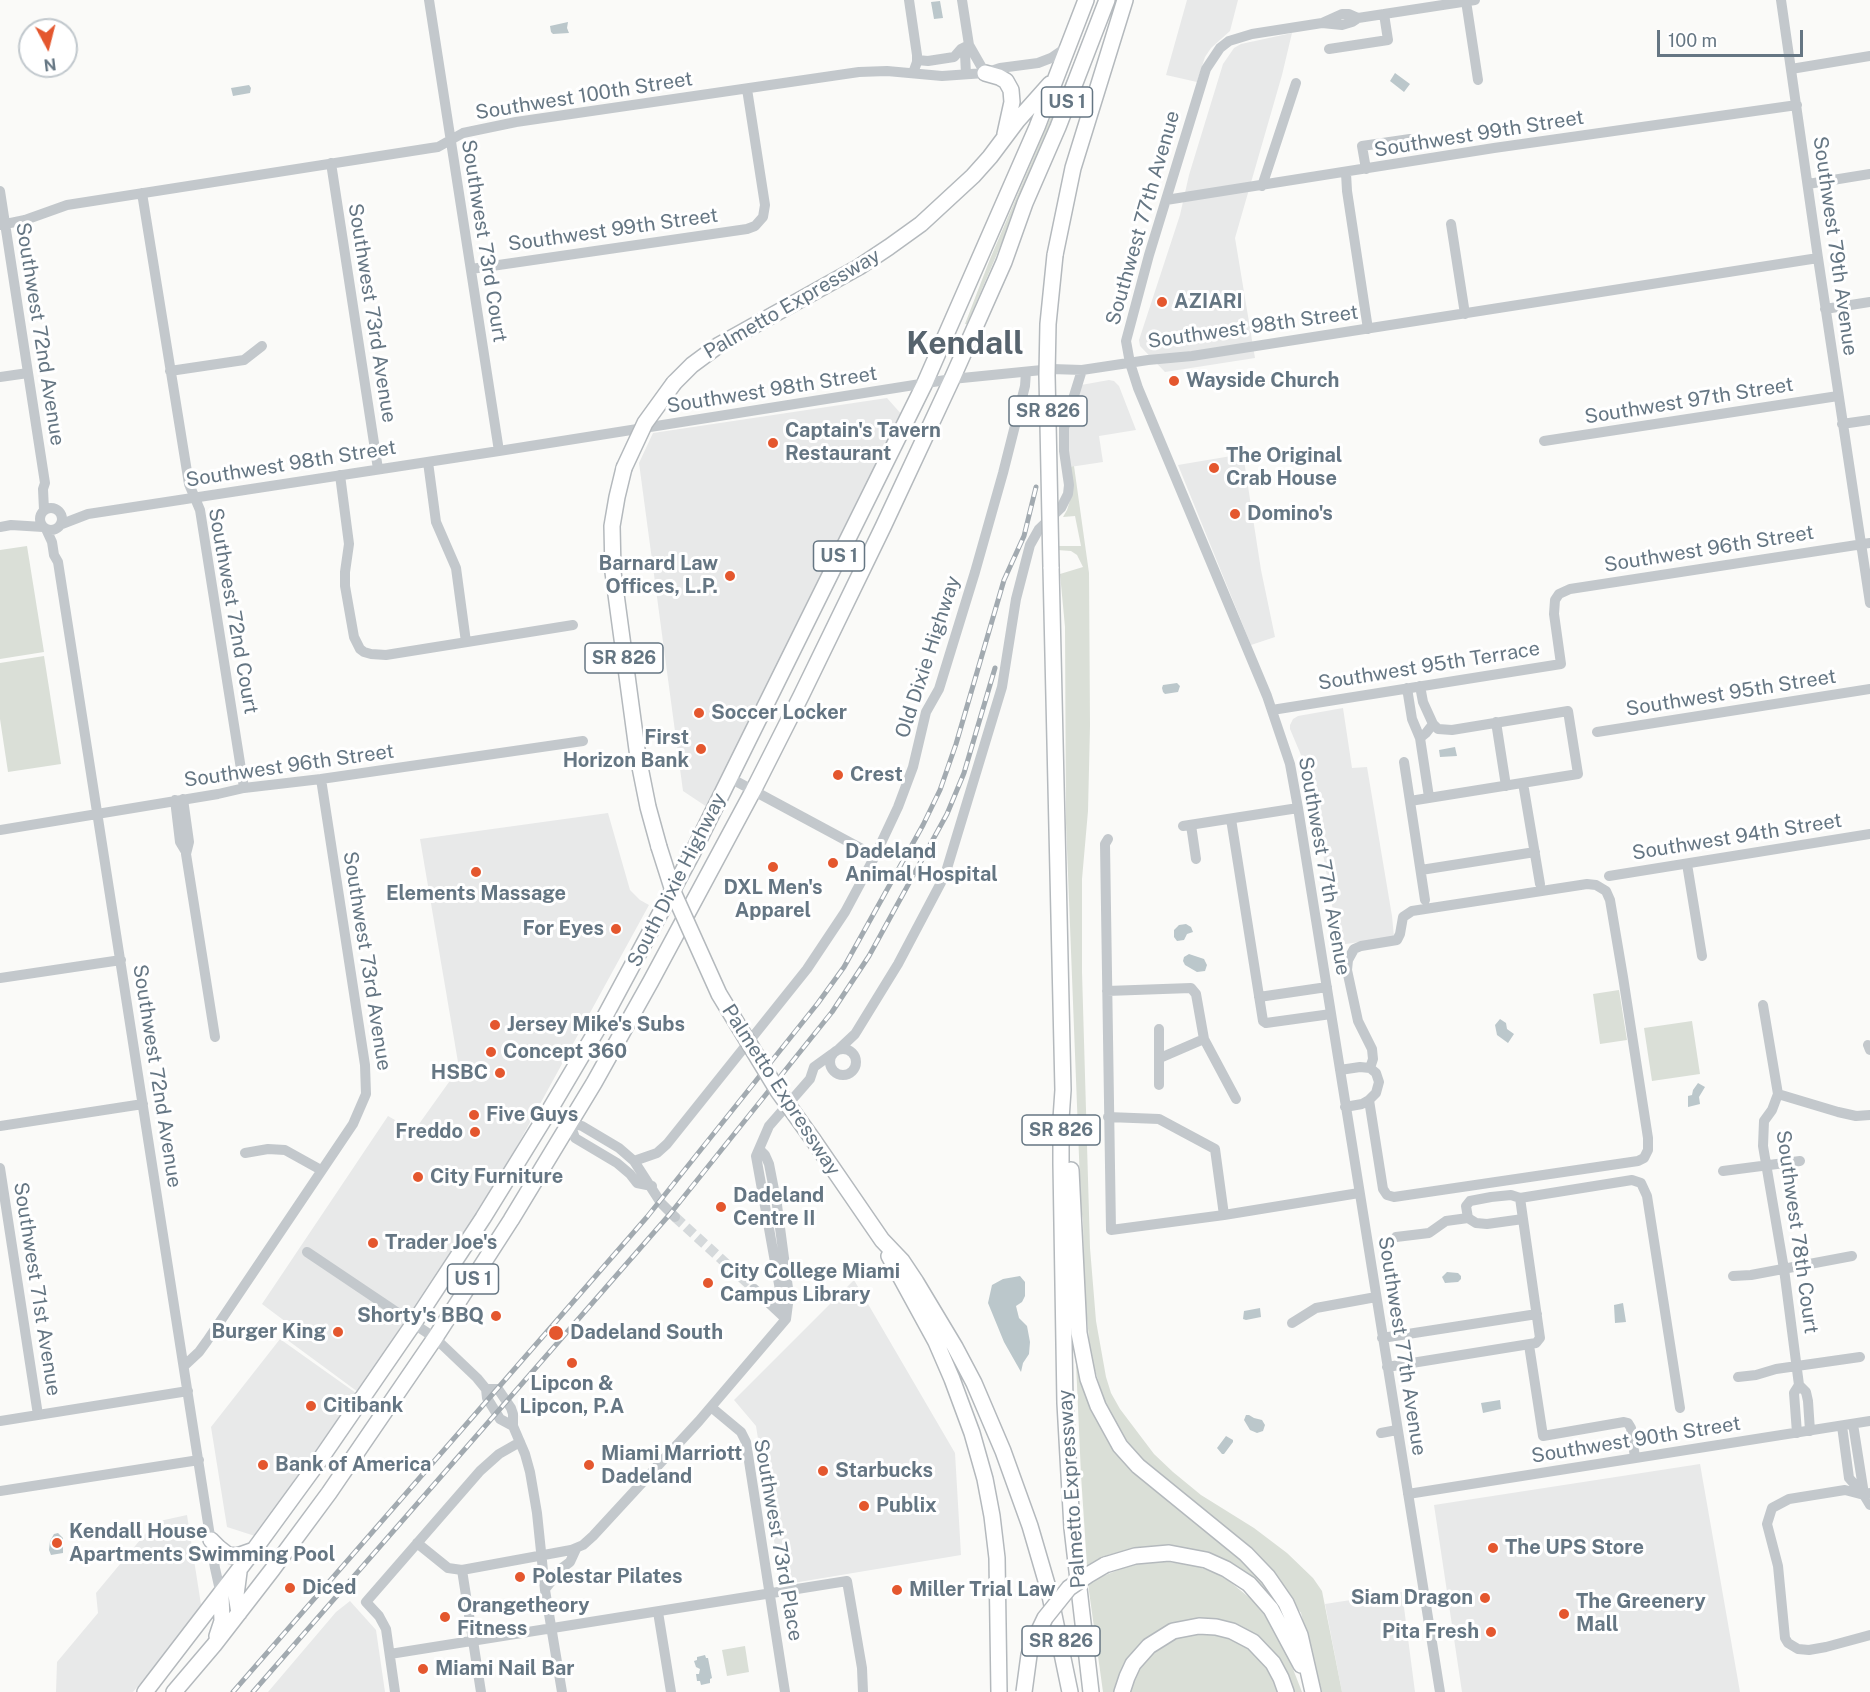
<!DOCTYPE html>
<style>
body{margin:0}
#map{position:relative;width:1870px;height:1692px;overflow:hidden;background:#fafaf8;font-family:"Public Sans",sans-serif}
canvas{display:block}
.north{position:absolute;left:18px;top:18px;width:60px;height:60px;box-sizing:border-box;background:#fff;border:2px solid #c1c8cd;border-radius:50%;rotate:173deg;font-size:16px;font-weight:700;line-height:24px;text-align:center;color:#657683}
.north::after{content:'';display:block;margin:auto;width:21px;height:27px;background:#e4572e;clip-path:polygon(50% 0,100% 100%,50% 72%,0 100%)}
.scale{position:absolute;left:1657px;top:30px;width:146px;height:27px;box-sizing:border-box;border:3px solid #657683;border-top:0;padding-left:8px;font-size:18px;line-height:21px;white-space:nowrap;color:#657683;-webkit-text-stroke:4px #fff;paint-order:stroke}
</style>
<div id="map">
<canvas width="1870" height="1692"></canvas>
<div class="north">N</div>
<div class="scale">100 m</div>
</div>
<script>
const context = document.querySelector('canvas').getContext('2d');
context.lineJoin = 'round';
function paint(path, color) { context.fillStyle = color; context.fill(path, 'evenodd'); }
const poly = rows => new Path2D(rows.map(r => 'M' + r).join(''));
function strokePath(path, color, width, dash) { context.strokeStyle = color; context.lineWidth = width; context.lineCap = dash ? 'butt' : 'round'; context.setLineDash(dash || []); context.stroke(path); }
function write(font, color, halo, rows, align = 'center') {
  context.font = font + ' "Public Sans",sans-serif'; context.lineWidth = 6; context.setLineDash([]); context.textBaseline = 'middle'; context.strokeStyle = halo; context.fillStyle = color; for (const [text, x, y, turn = 0] of rows) {
    context.save(); context.translate(x, y); context.rotate((+turn || 0) * Math.PI / 180); context.textAlign = isNaN(turn) ? turn : align; if (halo) context.strokeText(text, 0, 0); context.fillText(text, 0, 0); context.restore();
  }
}
paint(poly([
 [1187,0,1238,0,1230,31,1211,48,1205,57,1197,82,1166,75],
 [1292,33,1282,75,1235,238,1255,358,1165,372,1140,346,1139,340,1180,215,1189,175,1223,64,1234,48,1241,44],
 [1109,380,1114,381,1119,386,1136,430,1099,436,1103,462,1070,467,1067,434,1081,385],
 [887,398,903,416,707,807,683,791,639,463,653,433],
 [1243,454,1261,570,1275,637,1251,645,1178,465],
 [1343,708,1352,768,1367,767,1392,916,1394,937,1339,945,1309,774,1290,729,1290,725,1293,719,1298,716],
 [608,813,630,890,640,900,649,905,505,1168,358,1392,286,1339,286,1322,262,1304,388,1116,414,1131,459,1068,420,839],
 [854,1280,955,1453,961,1555,781,1585,756,1426,734,1400],
 [280,1339,356,1393,255,1536,227,1527,211,1427],
 [1700,1464,1740,1692,1462,1692,1434,1505],
 [187,1515,202,1611,133,1692,56,1692,57,1662,98,1613,96,1593,155,1522],
 [1402,1592,1415,1692,1342,1692,1325,1604],
 [350,1601,376,1630,385,1692,268,1692,336,1612]
]), '#e8e9e9');
paint(poly([
 [1098,0,1100,0,1036,163,967,324,965,324,990,259,1070,72],
 [1074,466,1089,573,1090,726,1088,811,1082,879,1082,972,1090,1248,1096,1321,1106,1377,1111,1393,1120,1409,1154,1454,1173,1472,1201,1495,1254,1528,1287,1553,1313,1578,1322,1591,1342,1692,1322,1692,1301,1613,1266,1564,1247,1545,1155,1473,1138,1456,1121,1433,1105,1402,1091,1358,1084,1289,1083,1221,1081,1208,1066,823,1065,627,1060,574,1083,567,1077,555,1071,551,1057,550,1057,546,1081,546,1075,516,1063,517,1067,510,1072,494,1070,467],
 [27,546,44,652,0,659,0,550],
 [44,656,61,764,8,772,0,719,0,663],
 [1619,990,1627,1040,1600,1044,1593,994],
 [1692,1021,1700,1074,1652,1081,1644,1028],
 [1076,1363,1086,1398,1091,1410,1107,1438,1125,1463,1147,1484,1253,1569,1268,1589,1267,1591,1249,1575,1222,1559,1207,1553,1189,1549,1161,1546,1129,1550,1108,1555,1087,1566,1081,1475],
 [1163,1561,1196,1566,1215,1573,1229,1581,1256,1603,1266,1615,1284,1646,1302,1692,1290,1692,1264,1644,1172,1626,1155,1633,1141,1644,1117,1692,1103,1692,1088,1584,1103,1576,1131,1565],
 [1195,1633,1210,1633,1227,1637,1254,1651,1272,1673,1279,1692,1130,1692,1133,1681,1140,1668,1156,1650,1168,1642,1181,1636],
 [745,1646,749,1672,727,1676,722,1650]
]), '#dadfd7');
paint(poly([
 [940,1,943,18,934,19,931,2],
 [568,22,567,28,569,33,553,34,551,32,550,26],
 [1395,73,1410,84,1404,92,1390,81],
 [249,85,251,88,250,93,233,96,231,88],
 [1177,683,1180,686,1178,692,1165,694,1163,692,1162,688,1163,685],
 [1455,747,1457,756,1440,757,1439,750],
 [1186,924,1191,927,1193,932,1187,934,1184,940,1177,941,1174,937,1174,930,1179,925],
 [1189,954,1204,959,1207,965,1205,971,1197,972,1185,965,1183,961,1184,957],
 [1500,1019,1506,1023,1507,1029,1514,1034,1508,1043,1497,1035,1495,1025],
 [1698,1083,1705,1087,1699,1097,1700,1104,1688,1107,1688,1096,1692,1095,1693,1090],
 [1447,1272,1458,1273,1461,1276,1461,1279,1458,1282,1445,1283,1442,1277],
 [1020,1276,1025,1282,1025,1296,1022,1302,1016,1306,1019,1318,1027,1326,1030,1342,1029,1354,1023,1363,1021,1372,1004,1342,988,1303,992,1285,1003,1279],
 [1623,1303,1626,1322,1615,1323,1614,1305],
 [1260,1308,1261,1317,1246,1320,1243,1319,1244,1311],
 [1500,1400,1501,1409,1483,1413,1481,1403],
 [1246,1415,1249,1415,1254,1418,1262,1420,1265,1425,1263,1431,1257,1433,1250,1430,1244,1420],
 [1226,1436,1233,1440,1233,1442,1224,1454,1222,1454,1217,1448],
 [58,1533,63,1538,63,1553,51,1555,49,1550,50,1541,54,1534],
 [705,1655,706,1658,708,1658,712,1678,710,1679,710,1683,701,1685,700,1681,697,1681,696,1674,699,1674,700,1669,696,1667,694,1661,697,1660,697,1657]
]), '#bbc7cb');
strokePath(poly([
 [675,1217,754,1289]
]), '#d5d9db', 10, [10, 5]);
const highway = poly([
 [985,73,999,77,1006,81,1011,90,1012,102,1005,134],
 [1055,255,1073,168,1125,0],
 [674,383,692,365,719,345,859,267,889,247,921,224,973,176,990,157,1017,121,1050,84],
 [624,468,617,497,612,526,613,572,638,757,648,807,659,847],
 [1051,567,1063,1090,1061,1119,1061,1164,1065,1403,1072,1528,1091,1692],
 [814,1141,882,1240,902,1261,916,1282,955,1347,974,1383,1003,1451,1030,1526,1049,1591,1070,1692],
 [1071,1170,1079,1333,1088,1379,1098,1406,1120,1446,1138,1466,1246,1554,1268,1577,1286,1603,1300,1635,1313,1692],
 [889,1256,936,1342,952,1379,972,1433,985,1479,992,1516,997,1558,999,1692],
 [211,1540,219,1548,228,1555,237,1556,254,1550],
 [1105,1565,1135,1556,1169,1553,1206,1560,1226,1569,1249,1584,1271,1609,1301,1665],
 [239,1613,236,1595,239,1572],
 [217,1636,222,1621,221,1595],
 [145,1692,254,1550,319,1461,414,1323,483,1218,549,1111,604,1018,692,854,924,385,1037,127,1086,0],
 [174,1692,214,1645,272,1570,329,1493,435,1338,511,1220,594,1083,651,981,753,791,801,696,883,527,952,379,1004,262,1025,203,1058,127,1107,0],
 [1122,1692,1127,1677,1133,1664,1149,1646,1173,1631,1199,1626,1216,1627,1232,1631,1253,1642,1273,1663,1281,1678,1286,1692]
]);
strokePath(highway, '#b4b9bd', 18);
strokePath(poly([
 [429,0,499,451],
 [909,0,917,55,917,62,913,73],
 [962,0,969,45,985,73],
 [1781,0,1818,258,1870,603],
 [1466,1,1478,80],
 [1322,23,1342,14,1349,14,1358,18],
 [1329,49,1388,40,1384,14],
 [917,60,928,61,954,57,961,49,969,45],
 [1791,69,1870,56],
 [966,74,965,54,969,45],
 [331,163,378,469],
 [1366,169,1362,146,1410,139],
 [1346,173,1347,191,1368,329],
 [1808,184,1870,174],
 [1262,186,1296,83],
 [0,191,45,483,43,489,44,510],
 [142,193,189,484,200,510,244,788],
 [1166,200,1494,148,1797,105],
 [1451,224,1465,314],
 [0,225,25,220,67,205,431,148,438,147,463,133,516,122,859,72,887,71,942,76,985,73,1000,68,1038,63,1051,58,1067,47],
 [471,269,747,229,755,226,763,217,765,205,747,89],
 [1825,309,1870,302],
 [170,371,244,360,262,346],
 [0,377,28,373],
 [1842,424,1870,420],
 [1544,441,1838,396],
 [428,462,436,522,456,568,466,642],
 [340,475,349,544,345,572,345,586,354,637,360,649,364,652,371,654,386,655,573,625],
 '40 519a11 11 0 1 1 22 0a11 11 0 1 1-22 0Z',
 [62,524,88,514,499,451,952,379,1052,369,1082,370,1148,360,1192,356,1818,258],
 [0,527,11,525,43,527],
 [46,529,52,542,54,555,58,562,215,1568,221,1595],
 [1407,688,1412,719,1420,738,1429,797],
 [1272,710,1561,664,1554,614,1555,600,1559,594,1570,589,1870,543],
 [1496,722,1506,786],
 [1597,732,1870,689],
 [1420,738,1426,733,1433,724,1423,702,1420,686],
 [1404,762,1425,900],
 [730,778,875,856],
 [1523,783,1540,884],
 [183,799,189,842,186,854,215,1037],
 [175,800,180,842,186,852],
 [1410,801,1578,774,1568,711,1452,730,1438,729,1433,724],
 [1231,819,1263,1021,1266,1023,1331,1014],
 [1191,825,1196,859],
 [1183,826,1298,808],
 [0,830,218,794,244,788,321,779,583,741],
 [1108,839,1105,844,1111,1230,1224,1215,1359,1193],
 [1687,864,1702,956],
 [1421,870,1535,852],
 [1609,876,1870,834],
 [0,978,121,960],
 [1107,991,1191,988,1196,994,1204,1039,1236,1099],
 [1259,997,1327,987],
 [1763,1005,1778,1094,1772,1110,1764,1121,1763,1146,1784,1269,1799,1385,1806,1392,1808,1401,1810,1431],
 [1159,1029,1159,1085],
 [1868,1045,1870,1050],
 '830 1062a13 13 0 1 1 26 0a13 13 0 1 1-26 0Z',
 [839,1049,855,1034,898,964,945,875,1002,687,1016,599,1030,545,1039,529,1061,508,1068,494,1069,485,1064,451,1064,428,1082,370],
 [1160,1058,1204,1039],
 [1340,1070,1360,1067,1370,1068,1376,1073,1379,1082,1376,1093,1369,1100,1362,1104,1345,1107],
 [1778,1094,1838,1112,1856,1116,1870,1115],
 [1369,1100,1383,1189,1387,1195,1394,1197,1638,1161,1644,1158,1648,1150,1648,1138,1623,977,1610,900,1606,891,1596,885,1587,884,1412,911,1403,917,1400,934,1397,940,1361,946,1354,949,1348,960,1347,970,1358,1021,1372,1049,1373,1059,1370,1068],
 [549,1111,570,1123,582,1126,619,1148,634,1161,661,1203,675,1217],
 [1108,1117,1159,1119,1215,1149,1224,1215],
 [570,1123,575,1138,617,1163,630,1174,637,1183,652,1186],
 [0,1126,143,1104],
 [245,1153,268,1149,285,1150,321,1170],
 [634,1161,657,1153,667,1144,807,969,845,912,875,856,898,807,913,767,926,712,939,689,975,572,1003,473,1025,386,1026,372],
 [0,1168,38,1415],
 [1723,1171,1800,1161],
 [1520,1198,1511,1195,1491,1197,1470,1201,1466,1206,1468,1218,1476,1223,1487,1224,1523,1219],
 [1396,1237,1429,1233,1446,1221,1468,1218],
 [307,1252,435,1338,477,1378,486,1389,487,1398,500,1419,513,1426],
 [1733,1276,1751,1275,1852,1256],
 [754,1289,785,1318],
 [784,1312,756,1156,769,1126,810,1079,814,1067,832,1054],
 [1292,1323,1316,1308,1376,1297],
 [1382,1338,1537,1314],
 [1529,1345,1543,1436,1624,1422,1628,1423,1631,1428,1635,1458],
 [184,1366,199,1352,207,1341,353,1124,366,1094,365,1065,321,779],
 [1387,1367,1536,1343,1540,1338,1520,1198,1632,1180,1641,1183,1647,1196,1680,1408],
 [1738,1377,1756,1375,1776,1369,1860,1357],
 [486,1389,498,1389,511,1408,513,1414,513,1426,525,1454,530,1472,537,1513,545,1590,562,1692],
 [711,1407,741,1432,746,1442,785,1692],
 [0,1421,188,1391],
 [1853,1424,1864,1494],
 [1842,1426,1849,1478,1864,1495,1870,1505],
 [1381,1433,1397,1430],
 [1797,1433,1794,1393,1799,1385],
 [0,1491,199,1460],
 [1870,1493,1864,1495,1845,1490,1789,1499,1772,1508,1767,1524,1778,1566,1785,1638,1788,1643,1798,1649,1809,1650,1826,1647,1870,1635],
 [1408,1494,1870,1421],
 [417,1543,448,1568,462,1570,481,1692],
 [462,1570,571,1550,583,1545,593,1536,699,1421,786,1319,789,1296,777,1205,769,1164,765,1155,760,1150],
 [545,1589,562,1568,570,1562,576,1549],
 [658,1612,671,1692],
 [390,1654,847,1581,862,1668,863,1692],
 [395,1692,386,1629,379,1616,366,1602,480,1471,499,1454,520,1442],
 [1440,1692,1298,808,1290,764,1267,696,1138,388,1130,363,1126,341,1149,255,1206,69,1220,48,1229,41,1252,34,1322,23,1342,25,1352,22,1358,18,1475,0]
]), '#c3c8cc', 10);
strokePath(highway, '#fff', 15);
const rail = poly([
 [233,1692,647,1217,818,1003,844,967,923,825,940,790,956,744,1004,580,1024,536,1036,487],
 [253,1692,670,1214,832,1012,869,956,947,814,964,773,995,668]
]);
strokePath(rail, '#a2aab0', 5);
strokePath(rail, '#fff', 3, [9]);
const highwayBridge = poly([
 [624,468,645,423,674,383],
 [1051,567,1047,375,1048,324,1055,255],
 [659,847,674,894,719,994,778,1091,814,1141],
 [1024,1692,1029,1655,1033,1643,1045,1618,1069,1588,1088,1575,1105,1565]
]);
strokePath(highwayBridge, '#b4b9bd', 18, []);
strokePath(highwayBridge, '#fff', 15);
for (const [x, y, r, color] of [
 [1162,302,6,"#e4572e"],
 [1174,381,6,"#e4572e"],
 [773,443,6,"#e4572e"],
 [1214,468,6,"#e4572e"],
 [1235,514,6,"#e4572e"],
 [730,576,6,"#e4572e"],
 [699,713,6,"#e4572e"],
 [701,749,6,"#e4572e"],
 [838,775,6,"#e4572e"],
 [833,863,6,"#e4572e"],
 [773,867,6,"#e4572e"],
 [476,872,6,"#e4572e"],
 [616,929,6,"#e4572e"],
 [495,1025,6,"#e4572e"],
 [491,1052,6,"#e4572e"],
 [500,1073,6,"#e4572e"],
 [474,1115,6,"#e4572e"],
 [475,1132,6,"#e4572e"],
 [418,1177,6,"#e4572e"],
 [721,1207,6,"#e4572e"],
 [373,1243,6,"#e4572e"],
 [708,1283,6,"#e4572e"],
 [496,1316,6,"#e4572e"],
 [338,1332,6,"#e4572e"],
 [556,1333,8,"#e4572e"],
 [572,1363,6,"#e4572e"],
 [311,1406,6,"#e4572e"],
 [263,1465,6,"#e4572e"],
 [589,1465,6,"#e4572e"],
 [823,1471,6,"#e4572e"],
 [864,1506,6,"#e4572e"],
 [57,1543,6,"#e4572e"],
 [1493,1548,6,"#e4572e"],
 [520,1577,6,"#e4572e"],
 [290,1588,6,"#e4572e"],
 [897,1590,6,"#e4572e"],
 [1485,1598,6,"#e4572e"],
 [1564,1614,6,"#e4572e"],
 [445,1617,6,"#e4572e"],
 [1491,1632,6,"#e4572e"],
 [423,1669,6,"#e4572e"]
]) { const dot = new Path2D(); dot.arc(x, y, r, 0, 2 * Math.PI); context.fillStyle = color; context.fill(dot); strokePath(dot, '#fff', 2); }
for (const [x, y, w] of [
 [1067,102,51],
 [1048,411,78],
 [839,556,51],
 [624,658,78],
 [1061,1130,78],
 [473,1279,51],
 [1061,1641,78]
]) { const box = new Path2D(); box.roundRect(x - w / 2, y - 15, w, 30, 4.5); context.fillStyle = '#fff'; context.fill(box); strokePath(box, '#657683', 1.5); }
write('bold 18px', '#657683', null, [
 ["US 1",1067,102],
 ["SR 826",1048,411],
 ["US 1",839,556],
 ["SR 826",624,658],
 ["SR 826",1061,1130],
 ["US 1",473,1279],
 ["SR 826",1061,1641]
]);
write('20px', '#657683', '#fff', [
 ["Southwest 100th Street",584,96,-9],
 ["Southwest 99th Street",1479,134,-9],
 ["Southwest 77th Avenue",1143,218,-74],
 ["Southwest 99th Street",613,230,-8],
 ["Southwest 73rd Court",484,241,81],
 ["Southwest 79th Avenue",1835,246,82],
 ["Palmetto Expressway",792,304,-30],
 ["Southwest 73rd Avenue",372,313,81],
 ["Southwest 98th Street",1253,327,-8],
 ["Southwest 72nd Avenue",40,334,81],
 ["Southwest 98th Street",772,390,-9],
 ["Southwest 97th Street",1689,401,-9],
 ["Southwest 98th Street",291,464,-9],
 ["Southwest 96th Street",1709,549,-9],
 ["Southwest 72nd Court",233,611,80],
 ["Old Dixie Highway",928,657,-72],
 ["Southwest 95th Terrace",1429,666,-9],
 ["Southwest 95th Street",1731,693,-9],
 ["Southwest 96th Street",289,766,-8],
 ["Southwest 94th Street",1737,837,-9],
 ["Southwest 77th Avenue",1324,866,80],
 ["South Dixie Highway",677,880,-63],
 ["Southwest 73rd Avenue",367,961,81],
 ["Southwest 72nd Avenue",157,1076,81],
 ["Palmetto Expressway",781,1090,57],
 ["Southwest 78th Court",1797,1232,82],
 ["Southwest 71st Avenue",37,1289,81],
 ["Southwest 77th Avenue",1402,1346,81],
 ["Southwest 90th Street",1636,1440,-9],
 ["Palmetto Expressway",1072,1489,-94],
 ["Southwest 73rd Place",778,1540,80]
]);
write('bold 20px', '#657683', '#fff', [
 ["AZIARI",1174,302],
 ["Wayside Church",1186,381],
 ["Captain's Tavern",785,431],
 ["Restaurant",785,454],
 ["The Original",1226,456],
 ["Crab House",1226,479],
 ["Domino's",1247,514],
 ["Barnard Law",718,564,"right"],
 ["Offices, L.P.",718,587,"right"],
 ["Soccer Locker",711,713],
 ["First",689,738,"right"],
 ["Horizon Bank",689,761,"right"],
 ["Crest",850,775],
 ["Dadeland",845,852],
 ["Animal Hospital",845,875],
 ["DXL Men's",773,888,"center"],
 ["Apparel",773,911,"center"],
 ["Elements Massage",476,894,"center"],
 ["For Eyes",604,929,"right"],
 ["Jersey Mike's Subs",507,1025],
 ["Concept 360",503,1052],
 ["HSBC",488,1073,"right"],
 ["Five Guys",486,1115],
 ["Freddo",463,1132,"right"],
 ["City Furniture",430,1177],
 ["Dadeland",733,1196],
 ["Centre II",733,1219],
 ["Trader Joe's",385,1243],
 ["City College Miami",720,1272],
 ["Campus Library",720,1295],
 ["Shorty's BBQ",484,1316,"right"],
 ["Burger King",326,1332,"right"],
 ["Dadeland South",570,1333],
 ["Lipcon &",572,1384,"center"],
 ["Lipcon, P.A",572,1407,"center"],
 ["Citibank",323,1406],
 ["Miami Marriott",601,1454],
 ["Dadeland",601,1477],
 ["Bank of America",275,1465],
 ["Starbucks",835,1471],
 ["Publix",876,1506],
 ["Kendall House",69,1532],
 ["Apartments Swimming Pool",69,1555],
 ["The UPS Store",1505,1548],
 ["Polestar Pilates",532,1577],
 ["Diced",302,1588],
 ["Miller Trial Law",909,1590],
 ["Siam Dragon",1473,1598,"right"],
 ["The Greenery",1576,1602],
 ["Mall",1576,1625],
 ["Orangetheory",457,1606],
 ["Fitness",457,1629],
 ["Pita Fresh",1479,1632,"right"],
 ["Miami Nail Bar",435,1669]
], 'left');
write('bold 32px', '#57646e', '#fff', [
 ["Kendall",965,344]
]);
</script>
